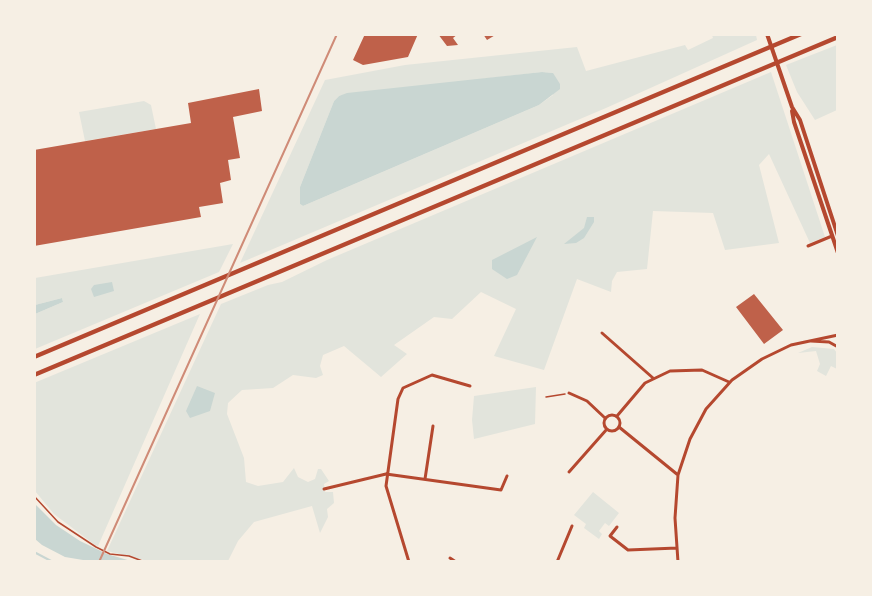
<!DOCTYPE html>
<style>
body{margin:0}
#map{position:relative;width:872px;height:596px;overflow:hidden;background:#f6efe4;font-family:"IBM Plex Serif",serif}
canvas{display:block}
.frame{position:absolute;inset:0;border:36px solid #f6efe4;pointer-events:none}
</style>
<div id="map">
<canvas width="872" height="596"></canvas>
<div class="frame"></div>
</div>
<script>
const context = document.querySelector('canvas').getContext('2d');
context.lineJoin = 'round';
function paint(path, color) { context.fillStyle = color; context.fill(path, 'evenodd'); }
const poly = rows => new Path2D(rows.map(r => 'M' + r).join(''));
function strokePath(path, color, width, dash) { context.strokeStyle = color; context.lineWidth = width; context.lineCap = dash ? 'butt' : 'round'; context.setLineDash(dash || []); context.stroke(path); }
paint(poly([
 [712,35,756,35,757,40,606,108,240,263,325,80,405,65,577,47,586,71,685,45,688,50,713,38],
 [542,72,553,73,553,95,539,105,303,206,300,204,300,187,334,101,339,96],
 [837,45,837,110,815,120,797,92,786,65],
 [771,72,825,237,810,243,769,154,759,165,779,243,725,250,713,213,653,211,647,269,617,272,612,281,611,292,577,279,544,370,494,356,516,309,481,292,452,319,434,317,394,345,407,354,381,377,344,346,323,355,320,366,323,375,316,378,293,375,273,388,242,390,228,403,227,414,244,458,246,482,258,486,283,482,294,468,298,477,308,482,315,479,318,469,321,469,329,481,324,484,325,492,333,492,334,503,327,509,328,517,320,533,312,506,254,522,238,541,228,561,148,561,107,551,221,304,268,285,282,282,327,260],
 [144,101,151,105,156,129,85,141,79,112],
 [233,244,219,272,35,349,35,314,63,302,62,298,35,305,35,278],
 [200,314,98,546,95,545,54,514,35,491,34,383],
 [812,347,834,349,837,353,837,369,831,366,826,376,817,371,820,364,816,351,798,353],
 [536,387,535,424,474,439,472,420,474,396],
 [593,492,619,513,609,526,605,523,599,531,602,534,599,539,584,528,586,524,574,515]
]), '#e2e4dc');
paint(poly([
 [542,72,553,73,560,84,560,89,539,105,303,206,300,204,300,187,334,101,339,96,347,93],
 [587,217,594,217,594,222,584,238,576,243,564,244,584,228],
 [537,237,517,275,507,279,492,269,492,260],
 [112,282,114,291,94,297,91,289,94,285],
 [62,298,63,302,35,314,35,305],
 [197,386,215,393,210,411,190,418,186,411],
 [34,503,56,525,80,541,107,554,131,561,89,561,65,557,42,545,35,539]
]), '#c9d6d2');
strokePath(poly([
 [34,552,53,562]
]), '#c9d6d2', 2);
paint(poly([
 [365,34,418,34,408,57,363,65,353,60],
 [438,34,458,34,453,38,458,45,447,46],
 [483,34,497,34,487,40],
 [259,89,262,111,233,117,240,158,228,160,231,180,220,183,223,203,199,207,201,217,34,246,34,150,191,123,188,103],
 [754,294,783,330,764,344,736,307]
]), '#bf614a');
strokePath(poly([
 [546,397,565,394],
 [34,496,58,522,96,547,110,554,129,556,145,562]
]), '#b5482f', 1.5);
strokePath(poly([
 [808,246,832,236],
 [602,333,653,378],
 [811,341,829,342,838,347],
 [569,393,587,401,605,418],
 '604 423a8 8 0 1 1 16 0a8 8 0 1 1-16 0Z',
 [617,416,645,383,670,371,702,370,729,382],
 [619,427,678,475],
 [569,472,607,429],
 [425,479,433,426],
 [324,489,386,474,501,490,507,476],
 [617,527,610,536,628,550,677,548],
 [450,558,456,562],
 [409,562,386,486,398,399,403,388,432,375,470,386],
 [557,562,572,526],
 [678,562,675,518,678,475,690,439,706,409,732,380,762,359,791,345,838,335]
]), '#b5482f', 3);
strokePath(poly([
 [767,34,792,107,800,120,838,236],
 [792,111,794,122,838,253]
]), '#b5482f', 4);
strokePath(poly([
 [34,357,801,34],
 [34,375,838,37]
]), '#b5482f', 4.5);
strokePath(poly([
 [99,562,337,34]
]), '#cf8b77', 2);
</script>
